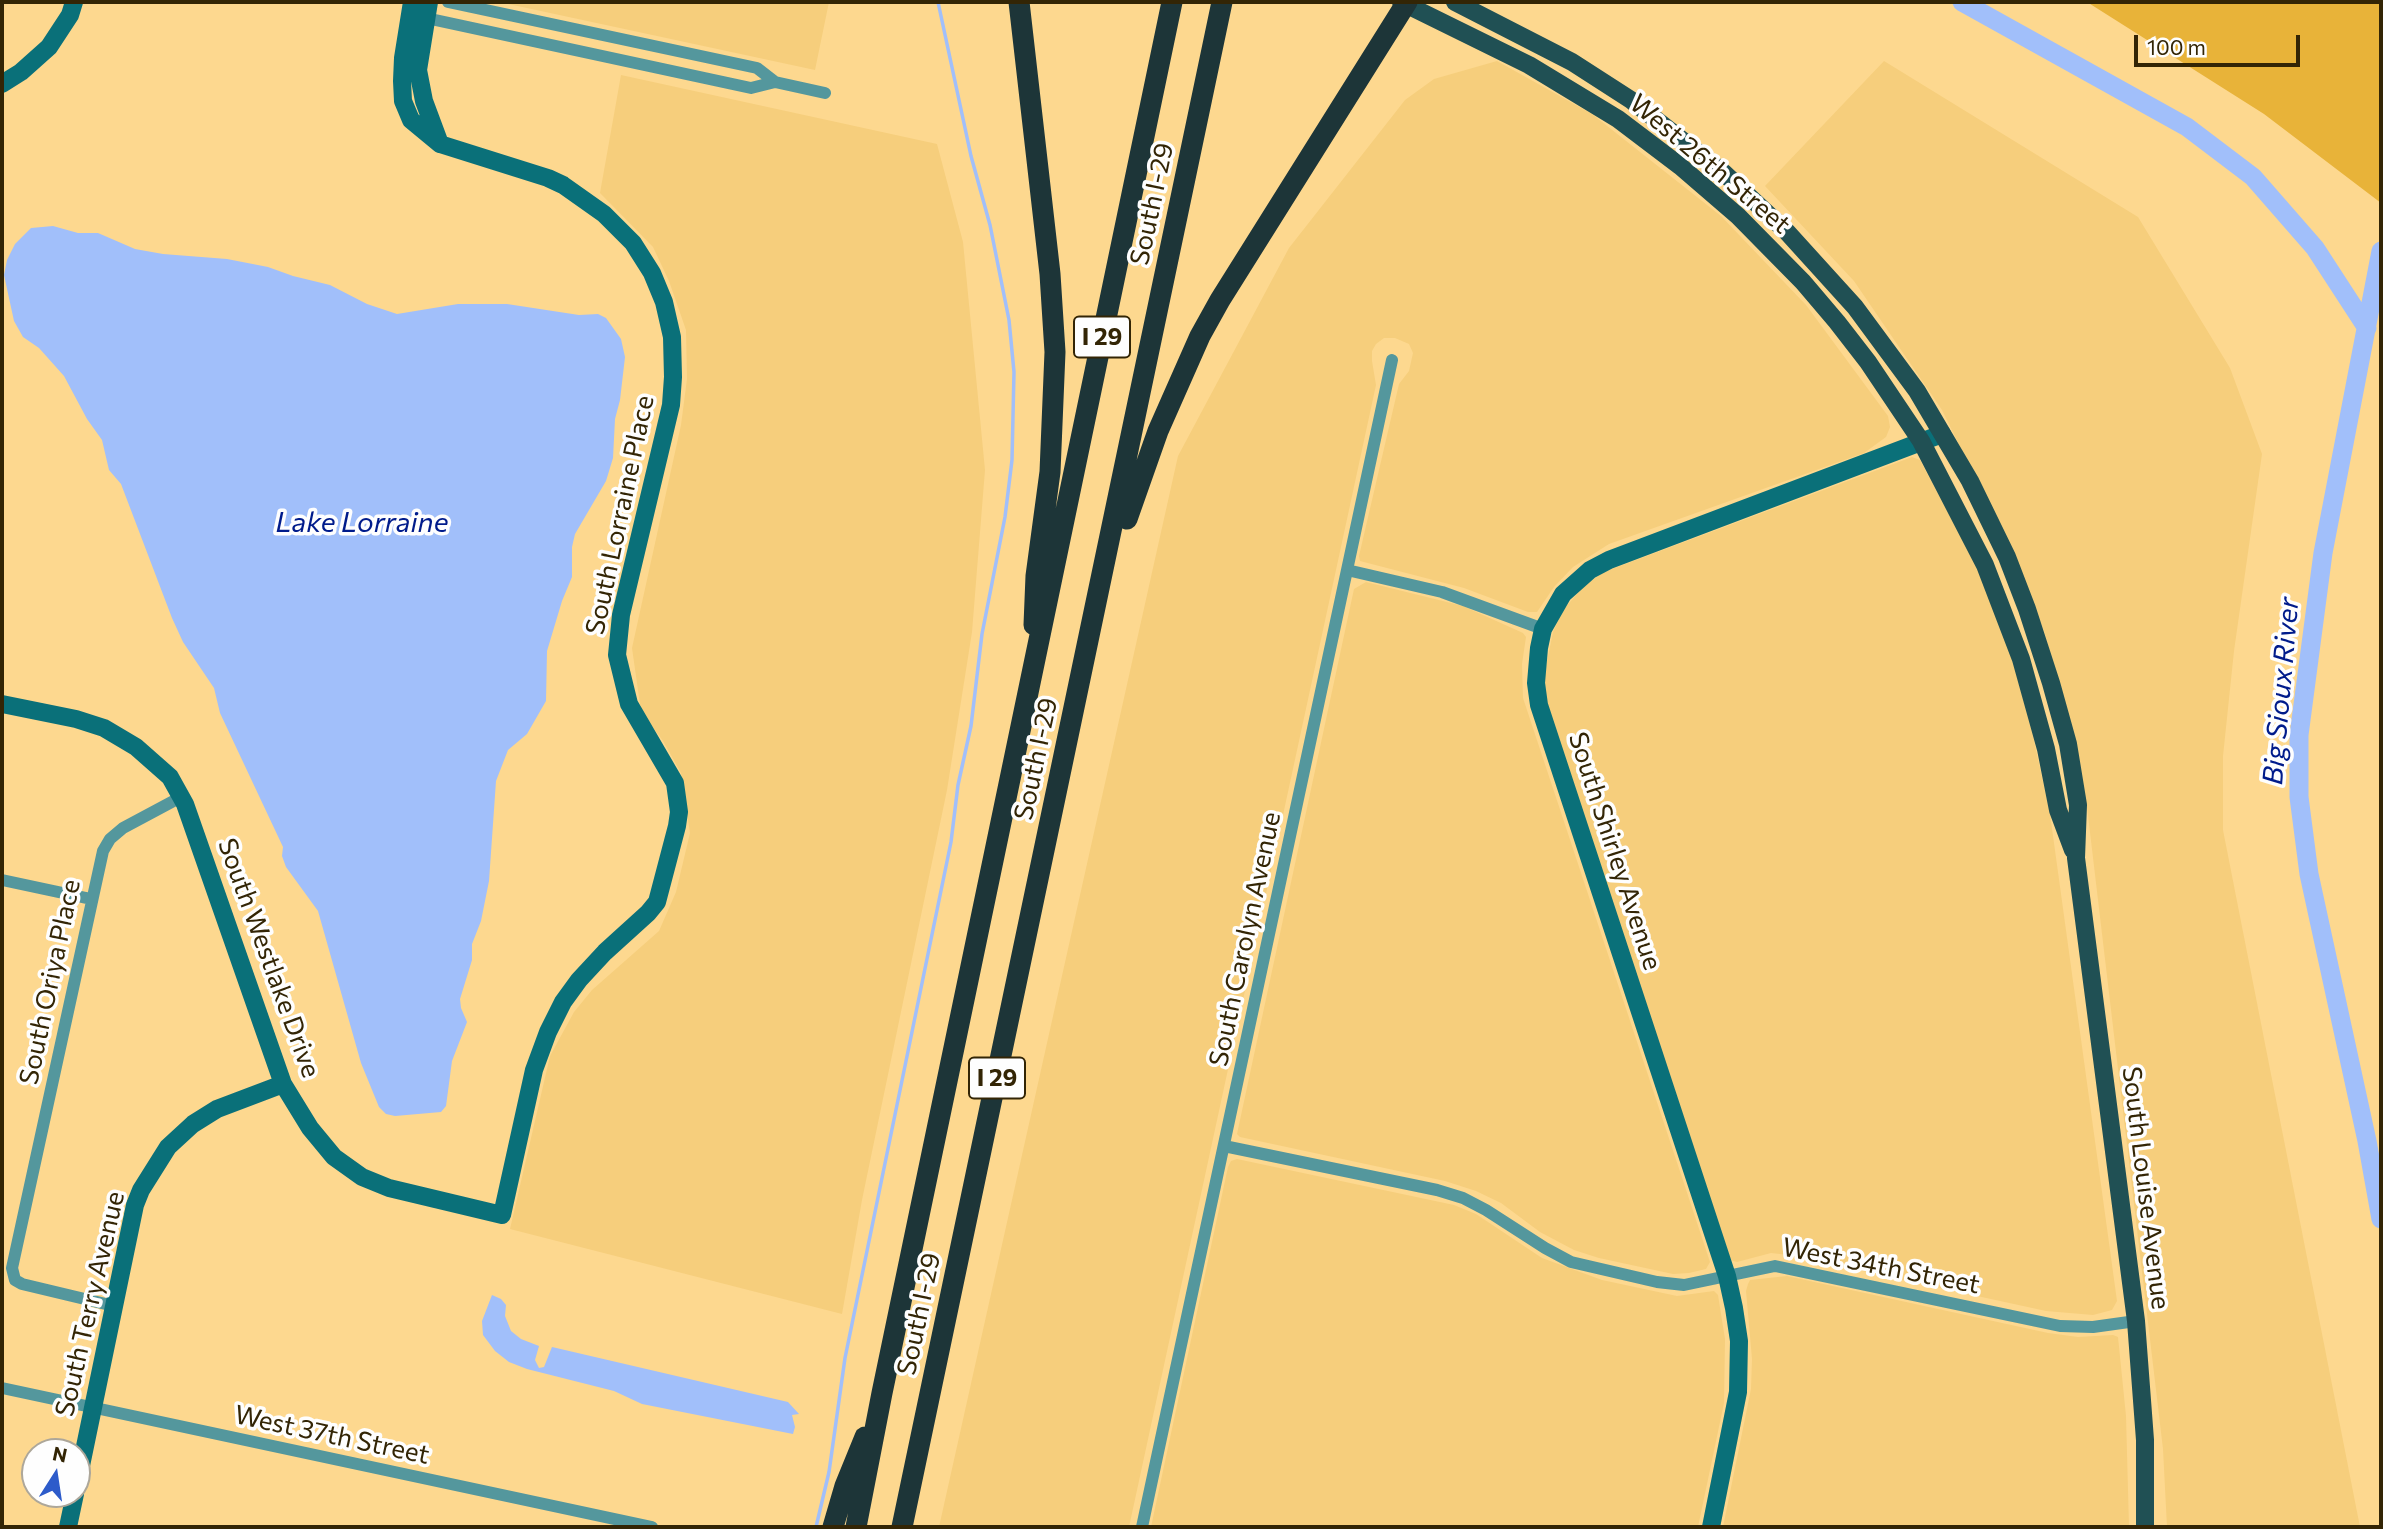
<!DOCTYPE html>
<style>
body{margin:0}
#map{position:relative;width:2383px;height:1529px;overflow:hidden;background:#fdd88f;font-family:Commissioner,sans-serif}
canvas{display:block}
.frame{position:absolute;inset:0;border:4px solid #332505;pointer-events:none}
.north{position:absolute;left:21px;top:1438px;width:70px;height:70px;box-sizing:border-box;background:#fefefe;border:2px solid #ada79a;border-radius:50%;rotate:12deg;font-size:19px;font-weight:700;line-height:28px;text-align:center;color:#332505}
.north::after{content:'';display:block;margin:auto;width:24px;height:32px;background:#2d5bca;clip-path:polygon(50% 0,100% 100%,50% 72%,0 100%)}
.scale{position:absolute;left:2134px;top:35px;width:166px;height:32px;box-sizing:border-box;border:4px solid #332505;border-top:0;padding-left:9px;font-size:21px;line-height:24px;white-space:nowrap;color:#332505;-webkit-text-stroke:5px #fefefe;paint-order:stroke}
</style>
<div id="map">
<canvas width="2383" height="1529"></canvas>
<div class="frame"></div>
<div class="north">N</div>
<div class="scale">100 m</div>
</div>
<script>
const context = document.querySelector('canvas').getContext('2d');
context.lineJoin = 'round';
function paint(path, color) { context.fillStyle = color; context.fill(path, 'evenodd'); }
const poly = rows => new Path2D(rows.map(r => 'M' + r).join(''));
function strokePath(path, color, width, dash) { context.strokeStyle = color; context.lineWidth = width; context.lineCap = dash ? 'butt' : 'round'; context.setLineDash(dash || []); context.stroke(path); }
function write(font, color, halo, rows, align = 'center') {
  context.font = font + ' Commissioner,sans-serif'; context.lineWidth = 7; context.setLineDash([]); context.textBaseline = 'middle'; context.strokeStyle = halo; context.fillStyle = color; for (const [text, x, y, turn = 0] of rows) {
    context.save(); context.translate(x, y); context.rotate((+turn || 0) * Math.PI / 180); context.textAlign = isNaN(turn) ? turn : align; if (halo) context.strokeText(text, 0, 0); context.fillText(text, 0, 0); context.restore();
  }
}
paint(poly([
 [499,2,829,2,815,70],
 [1497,61,1592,114,1721,216,1806,305,1888,416,1890,427,1886,437,1864,453,1609,544,1573,567,1554,587,1537,612,1528,612,1464,588,1360,561,1359,556,1399,384,1409,371,1413,353,1409,344,1395,338,1384,338,1376,344,1372,351,1372,361,1376,385,1129,1527,939,1527,1178,456,1289,248,1405,100,1434,79],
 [1884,61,2138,217,2230,368,2262,454,2234,651,2223,756,2223,830,2360,1527,2167,1527,2163,1449,2087,807,2067,712,2044,631,2018,565,1942,410,1854,281,1765,186],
 [621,75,937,144,963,242,985,470,972,632,947,790,862,1200,842,1314,510,1229,550,1056,574,1012,592,990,659,931,676,892,690,833,681,773,663,741,641,711,632,648,681,425,687,379,686,330,669,281,653,247,600,193],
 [1912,457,1920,460,1978,569,2013,662,2033,736,2050,814,2117,1301,2112,1310,2093,1315,2046,1311,1789,1255,1771,1253,1737,1262,1730,1260,1547,703,1544,676,1553,632,1563,610,1584,586,1604,572],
 [1366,582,1463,606,1523,633,1526,637,1522,664,1523,698,1710,1262,1706,1269,1689,1273,1673,1274,1599,1258,1574,1250,1540,1232,1501,1203,1476,1191,1445,1181,1240,1137,1237,1134,1354,589],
 [1237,1159,1454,1205,1476,1214,1542,1258,1602,1280,1677,1296,1714,1291,1718,1295,1725,1339,1724,1403,1698,1527,1151,1527,1228,1167,1231,1161],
 [1787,1276,2048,1333,2078,1337,2113,1335,2118,1337,2126,1416,2129,1527,1723,1527,1751,1389,1752,1359,1746,1291,1748,1284,1750,1280]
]), '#f6ce7c');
paint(poly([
 [2087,2,2381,2,2381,203,2264,114]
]), '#e8b339');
paint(poly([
 [53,226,78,233,98,233,135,249,163,254,227,259,268,267,293,276,330,285,367,304,397,314,458,304,507,304,579,315,598,314,606,318,621,339,625,357,620,400,615,419,613,458,606,481,575,534,572,547,572,577,562,601,547,651,546,701,527,734,508,750,496,781,489,881,481,921,472,944,472,960,460,999,461,1008,467,1022,452,1061,446,1106,441,1112,395,1116,386,1114,379,1107,361,1063,318,911,286,867,282,856,283,847,220,713,214,688,183,642,172,618,121,484,109,470,102,440,87,419,64,376,39,348,23,337,14,321,4,275,7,260,15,244,31,228],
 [492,1295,501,1299,506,1305,505,1316,511,1331,521,1339,539,1346,535,1360,539,1368,544,1367,552,1347,788,1402,799,1414,792,1415,795,1427,793,1434,642,1404,614,1391,527,1369,509,1362,495,1351,483,1335,482,1321]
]), '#a1bffa');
strokePath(poly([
 [816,1527,829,1472,845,1358,951,842,958,785,971,726,982,634,1005,517,1012,460,1014,372,1009,320,990,225,971,156,938,2]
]), '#a1bffa', 3.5);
strokePath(poly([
 [1962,2,2187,127,2253,177,2315,248,2367,328],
 [2381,251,2323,553,2299,735,2299,797,2309,874,2367,1141,2381,1219]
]), '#a1bffa', 19);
strokePath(poly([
 [448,2,757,68,775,82,825,93],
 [426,18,751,88,775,82],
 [1347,570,1442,592,1543,629],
 [2,880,91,899],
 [1224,1146,1437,1190,1463,1198,1486,1210,1545,1248,1571,1262,1657,1282,1684,1285,1775,1266,2060,1326,2093,1327,2136,1321],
 [114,1306,22,1284,15,1280,12,1268,103,851,110,839,123,828,181,797],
 [2,1388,652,1527],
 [1142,1527,1392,360]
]), '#54979d', 12);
strokePath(poly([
 [429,2,418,70,424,101,440,144],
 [2,84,21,72,49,47,70,15,74,2],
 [2,704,76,719,104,728,136,747,170,777,185,804,283,1084,310,1128,334,1157,362,1177,389,1188,502,1215,534,1070,548,1032,563,1002,579,980,605,952,648,913,657,902,677,826,679,812,675,783,629,704,617,655,621,615,671,405,673,377,672,337,664,302,652,273,633,243,604,214,563,185,548,178,440,144,411,120,403,101,402,81,403,58,412,2],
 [77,1485,135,1205,141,1190,168,1147,193,1124,217,1109,283,1084],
 [68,1527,75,1494],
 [1711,1527,1738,1392,1739,1341,1734,1308,1727,1276,1539,705,1536,683,1539,648,1543,629,1563,594,1590,570,1609,560,1942,434]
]), '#0a7079', 18);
strokePath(poly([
 [1401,2,1529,65,1618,119,1680,166,1738,216,1803,282,1837,322,1868,362,1921,441,1985,565,2021,659,2046,749,2058,810,2073,850],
 [1455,2,1572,62,1631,100,1724,173,1787,232,1855,307,1917,391,1970,481,2007,557,2027,609,2051,683,2068,744,2078,805,2076,858,2136,1321,2145,1440,2145,1527]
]), '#205054', 18);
strokePath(poly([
 [1019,2,1050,274,1055,352,1050,472,1036,576,1034,625],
 [1127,519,1158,431,1200,336,1220,300,1407,2],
 [833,1527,845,1486,865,1437],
 [856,1527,882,1393,1172,2],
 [902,1527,1222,2]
]), '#1d3538', 21);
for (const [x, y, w] of [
 [1102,337,56],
 [997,1078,56]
]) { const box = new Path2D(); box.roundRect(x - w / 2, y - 20.5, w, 41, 5); context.fillStyle = '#fefefe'; context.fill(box); strokePath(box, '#332505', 2); }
write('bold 24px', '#332505', null, [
 ["I 29",1102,337],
 ["I 29",997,1078]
]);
write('26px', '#332505', '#fefefe', [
 ["West 26th Street",1710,164,40],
 ["South I-29",1152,204,-78],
 ["South Lorraine Place",620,515,-78],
 ["South I-29",1036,759,-78],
 ["South Shirley Avenue",1615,851,72],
 ["South Carolyn Avenue",1245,939,-78],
 ["South Westlake Drive",269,958,70],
 ["South Oriya Place",50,982,-78],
 ["South Louise Avenue",2146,1188,83],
 ["West 34th Street",1881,1266,11],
 ["South Terry Avenue",90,1304,-77],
 ["South I-29",919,1314,-78],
 ["West 37th Street",332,1435,12]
]);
write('italic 28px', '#001b8b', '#fefefe', [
 ["Lake Lorraine",362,523],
 ["Big Sioux River",2281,691,-85]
]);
</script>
